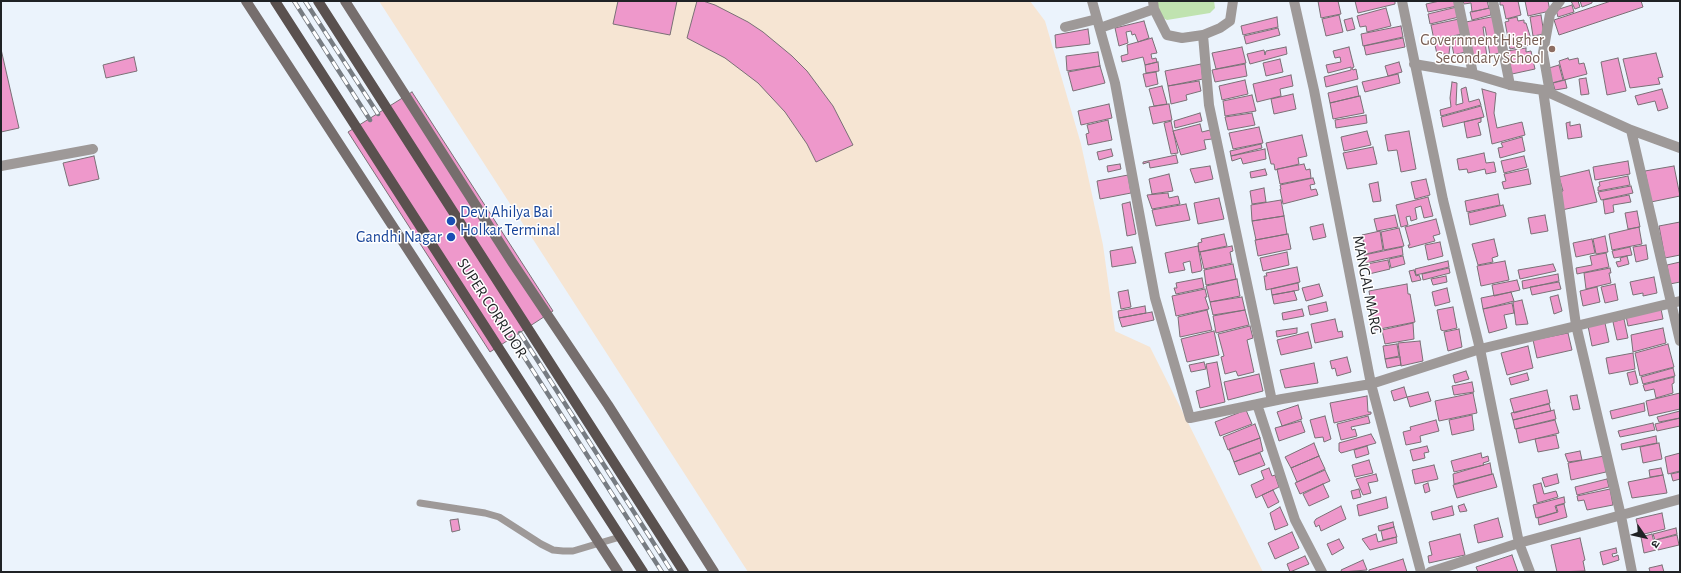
<!DOCTYPE html>
<meta charset="utf-8">
<style>
body{margin:0}
#map{position:relative;width:1681px;height:573px;overflow:hidden;background:#ebf3fc;font-family:"Alegreya Sans","Noto Sans Devanagari",sans-serif}
canvas{display:block}
.frame{position:absolute;inset:0;border:2px solid #1f2225;pointer-events:none}
.north{position:absolute;left:1625px;top:517px;width:40px;height:40px;-webkit-text-stroke:3px #fff;paint-order:stroke;rotate:124deg;font-size:11px;font-weight:700;line-height:16px;text-align:center;color:#1f2225}
.north::after{content:'';display:block;margin:auto;width:14px;height:18px;background:#1f2225;clip-path:polygon(50% 0,100% 100%,50% 72%,0 100%)}
</style>
<div id="map">
<canvas width="1681" height="573"></canvas>
<div class="frame"></div>
<div class="north">उ</div>
</div>
<script>
const context = document.querySelector('canvas').getContext('2d');
context.lineJoin = 'round';
function paint(path, color) { context.fillStyle = color; context.fill(path, 'evenodd'); }
const poly = rows => new Path2D(rows.map(r => 'M' + r).join(''));
function strokePath(path, color, width, dash) { context.strokeStyle = color; context.lineWidth = width; context.lineCap = dash ? 'butt' : 'round'; context.setLineDash(dash || []); context.stroke(path); }
function write(font, color, halo, rows, align = 'center') {
  context.font = font + ' "Alegreya Sans",sans-serif'; context.lineWidth = 3; context.setLineDash([]); context.textBaseline = 'middle'; context.strokeStyle = halo; context.fillStyle = color; for (const [text, x, y, turn = 0] of rows) {
    context.save(); context.translate(x, y); context.rotate((+turn || 0) * Math.PI / 180); context.textAlign = isNaN(turn) ? turn : align; if (halo) context.strokeText(text, 0, 0); context.fillText(text, 0, 0); context.restore();
  }
}
paint(poly([
 [379,1,1030,1,1045,21,1081,144,1103,245,1115,331,1150,347,1263,572,748,572]
]), '#f6e5d3');
paint(poly([
 [1153,1,1214,1,1215,8,1210,13,1167,20,1155,14]
]), '#c0e3b0');
const building = poly([
 [618,1,677,1,670,35,613,24,618,1],
 [697,1,703,1,715,5,748,22,763,32,792,56,807,71,833,106,853,145,816,162,807,144,785,112,758,83,725,58,687,38,697,1],
 [1318,1,1338,1,1341,14,1321,18,1318,1],
 [1355,1,1395,1,1395,4,1358,13,1355,1],
 [1440,1,1456,1,1457,6,1428,12,1426,4,1440,1],
 [1463,1,1487,1,1489,8,1472,12,1471,3,1464,4,1463,1],
 [1500,1,1520,1,1518,1,1521,15,1506,19,1503,5,1500,5,1500,1],
 [1525,1,1548,1,1550,11,1528,16,1525,1],
 [1571,1,1578,1,1580,7,1575,9,1571,1],
 [1580,1,1592,1,1592,3,1582,7,1580,1],
 [1611,1,1641,1,1643,7,1559,35,1554,20,1611,1],
 [1572,5,1574,12,1558,17,1556,10,1572,5],
 [1457,7,1459,17,1430,24,1428,14,1457,7],
 [1386,8,1391,26,1367,32,1366,26,1360,27,1357,16,1386,8],
 [1490,8,1491,15,1472,20,1470,12,1490,8],
 [1339,15,1343,32,1326,36,1322,19,1339,15],
 [1541,15,1544,34,1533,36,1530,17,1541,15],
 [1496,16,1500,53,1490,55,1485,27,1483,27,1487,57,1473,59,1466,22,1496,16],
 [1277,17,1278,27,1243,35,1241,26,1277,17],
 [1517,17,1518,21,1524,20,1524,23,1526,23,1531,39,1529,39,1530,45,1510,49,1505,22,1509,21,1508,19,1517,17],
 [1352,18,1355,29,1347,31,1344,20,1352,18],
 [1459,19,1462,34,1434,40,1431,25,1459,19],
 [1144,21,1149,38,1138,42,1135,34,1132,35,1131,31,1126,32,1128,43,1119,46,1115,28,1144,21],
 [1401,26,1403,37,1363,46,1361,34,1401,26],
 [1278,28,1280,35,1246,44,1244,36,1278,28],
 [1088,29,1090,44,1056,48,1055,35,1088,29],
 [1461,35,1465,52,1454,55,1452,45,1450,45,1449,54,1437,54,1434,41,1461,35],
 [1152,38,1157,53,1151,54,1152,59,1156,58,1157,62,1145,65,1143,57,1122,62,1121,56,1128,54,1127,45,1152,38],
 [1403,38,1405,47,1366,55,1364,46,1403,38],
 [1242,47,1246,63,1216,69,1212,53,1242,47],
 [1286,47,1287,54,1250,64,1247,54,1264,50,1265,55,1266,51,1286,47],
 [1349,47,1354,67,1352,68,1353,70,1356,69,1358,79,1326,87,1324,77,1351,70,1351,67,1328,73,1326,65,1341,62,1340,57,1335,58,1333,51,1349,47],
 [1526,48,1526,52,1531,51,1535,69,1512,74,1507,51,1526,48],
 [1,49,19,128,1,132,1,49],
 [1098,52,1100,66,1067,71,1066,56,1098,52],
 [1656,53,1663,77,1658,78,1660,84,1630,88,1623,59,1656,53],
 [134,57,137,71,106,78,103,65,134,57],
 [1568,58,1569,60,1578,58,1579,64,1584,63,1587,74,1564,80,1559,61,1568,58],
 [1618,58,1626,91,1607,95,1601,62,1618,58],
 [1280,59,1283,72,1266,76,1263,63,1280,59],
 [1158,62,1159,71,1146,73,1145,65,1158,62],
 [1399,62,1402,72,1388,76,1385,66,1399,62],
 [1201,64,1203,79,1168,86,1165,71,1201,64],
 [1245,64,1247,76,1215,82,1212,70,1245,64],
 [1559,65,1563,80,1552,83,1549,68,1559,65],
 [1100,66,1105,83,1073,91,1068,72,1100,66],
 [1156,72,1158,84,1146,87,1143,74,1156,72],
 [1398,74,1400,83,1365,92,1362,82,1398,74],
 [1291,75,1293,86,1280,89,1281,96,1257,102,1253,84,1291,75],
 [1586,78,1589,94,1581,95,1579,79,1586,78],
 [1245,80,1248,94,1222,100,1219,86,1245,80],
 [1565,80,1567,88,1555,90,1553,83,1565,80],
 [1199,81,1201,91,1186,95,1187,100,1171,104,1168,86,1199,81],
 [1452,82,1457,83,1456,105,1463,103,1461,89,1466,87,1469,102,1479,99,1481,105,1441,116,1440,110,1451,107,1450,98,1452,82],
 [1162,86,1167,104,1154,106,1149,89,1162,86],
 [1357,86,1359,96,1330,103,1328,93,1357,86],
 [1482,89,1496,93,1494,113,1497,128,1522,122,1525,135,1492,144,1482,89],
 [1662,89,1668,108,1658,111,1655,101,1638,105,1635,96,1662,89],
 [412,92,553,311,490,352,348,132,412,92],
 [1293,94,1296,109,1274,114,1271,99,1293,94],
 [1252,95,1256,111,1225,116,1223,101,1252,95],
 [1360,96,1364,113,1333,119,1330,103,1360,96],
 [1109,104,1112,118,1081,125,1078,111,1109,104],
 [1169,104,1172,120,1153,124,1149,107,1169,104],
 [1481,106,1484,117,1443,127,1441,117,1481,106],
 [1200,113,1202,121,1175,128,1174,121,1200,113],
 [1252,113,1255,125,1228,130,1225,117,1252,113],
 [1366,115,1367,123,1336,128,1335,120,1366,115],
 [1481,118,1481,122,1478,123,1481,135,1467,138,1464,122,1481,118],
 [1108,120,1112,140,1088,145,1086,134,1089,133,1087,125,1108,120],
 [1171,121,1178,153,1171,154,1164,123,1171,121],
 [1570,122,1570,126,1580,124,1582,137,1568,139,1566,123,1570,122],
 [1200,124,1202,132,1210,130,1212,139,1204,140,1206,149,1181,155,1173,131,1200,124],
 [1259,127,1263,143,1233,149,1229,133,1259,127],
 [1367,131,1371,145,1344,151,1341,137,1367,131],
 [1409,131,1416,169,1401,172,1397,150,1388,151,1385,135,1409,131],
 [1302,135,1307,156,1298,158,1299,164,1275,170,1274,164,1271,164,1266,143,1302,135],
 [1522,137,1525,151,1500,158,1498,148,1503,147,1501,143,1522,137],
 [1261,144,1262,148,1231,156,1230,151,1261,144],
 [1373,147,1377,164,1347,169,1343,153,1373,147],
 [1111,149,1113,156,1099,160,1097,152,1111,149],
 [1265,149,1266,159,1243,164,1241,158,1232,161,1231,156,1265,149],
 [1484,153,1486,163,1494,162,1496,172,1486,174,1485,169,1468,173,1467,169,1459,170,1457,159,1484,153],
 [1176,155,1178,163,1150,168,1149,162,1143,164,1143,162,1176,155],
 [94,156,99,179,69,186,63,163,94,156],
 [1524,156,1527,167,1504,173,1501,161,1524,156],
 [1628,161,1630,174,1595,180,1593,167,1628,161],
 [1120,164,1121,169,1108,172,1107,166,1120,164],
 [1304,164,1306,170,1310,169,1311,178,1280,184,1277,169,1304,164],
 [1210,166,1213,179,1195,183,1190,169,1210,166],
 [1674,166,1680,196,1651,202,1645,171,1674,166],
 [1265,169,1267,175,1251,178,1250,172,1265,169],
 [1528,169,1531,184,1504,189,1502,182,1506,181,1504,174,1528,169],
 [1589,170,1597,202,1562,210,1558,192,1563,191,1559,177,1589,170],
 [1169,174,1173,191,1152,194,1149,179,1169,174],
 [1128,175,1131,193,1100,199,1097,181,1128,175],
 [1628,176,1630,185,1598,191,1598,187,1600,186,1599,182,1628,176],
 [1313,178,1315,184,1310,185,1311,190,1316,189,1318,195,1283,204,1280,189,1281,189,1280,185,1313,178],
 [1426,179,1430,195,1415,199,1411,182,1426,179],
 [1378,182,1381,201,1373,202,1369,184,1378,182],
 [1631,186,1633,193,1601,200,1598,192,1631,186],
 [1264,188,1266,202,1252,204,1250,191,1264,188],
 [1168,193,1169,198,1178,196,1180,204,1152,209,1147,195,1168,193],
 [1498,194,1500,205,1467,212,1465,201,1498,194],
 [1629,195,1631,202,1613,205,1614,212,1605,214,1603,200,1629,195],
 [1428,197,1433,216,1424,218,1421,206,1415,208,1417,219,1411,221,1410,216,1406,217,1408,225,1401,227,1396,205,1428,197],
 [1219,198,1224,219,1198,224,1194,203,1219,198],
 [1281,200,1284,216,1252,221,1251,205,1281,200],
 [1130,202,1136,234,1127,236,1122,204,1130,202],
 [1186,204,1190,220,1156,226,1152,210,1186,204],
 [1503,205,1506,216,1470,225,1468,213,1503,205],
 [1637,211,1640,227,1628,229,1625,213,1637,211],
 [1395,215,1398,227,1377,231,1374,219,1395,215],
 [1545,215,1548,231,1531,234,1528,218,1545,215],
 [1284,216,1287,234,1256,240,1252,221,1284,216],
 [1436,219,1440,234,1433,236,1435,241,1409,248,1408,245,1410,245,1405,227,1436,219],
 [1680,222,1680,255,1665,258,1659,226,1680,222],
 [1323,224,1326,237,1313,240,1310,227,1323,224],
 [1639,227,1642,244,1612,250,1609,234,1639,227],
 [1399,228,1404,246,1384,250,1381,232,1399,228],
 [1380,231,1383,250,1366,254,1362,235,1380,231],
 [1224,234,1227,246,1199,252,1198,243,1202,242,1201,239,1224,234],
 [1288,234,1291,249,1258,256,1255,240,1288,234],
 [1605,236,1608,252,1596,254,1593,239,1605,236],
 [1494,239,1498,256,1492,258,1493,262,1478,265,1472,244,1494,239],
 [1592,239,1595,253,1576,257,1573,243,1592,239],
 [1440,242,1443,256,1428,260,1425,245,1440,242],
 [1646,245,1648,259,1636,262,1633,247,1646,245],
 [1198,246,1202,269,1201,271,1192,273,1190,261,1183,263,1185,270,1169,273,1165,253,1198,246],
 [1232,246,1233,251,1230,252,1232,263,1204,269,1200,252,1232,246],
 [1132,247,1136,263,1112,267,1110,251,1132,247],
 [1402,247,1403,255,1366,263,1364,255,1402,247],
 [1630,247,1632,255,1614,258,1612,251,1630,247],
 [1287,252,1289,265,1263,271,1260,258,1287,252],
 [1606,253,1609,267,1577,274,1576,268,1592,265,1590,256,1606,253],
 [1403,256,1405,264,1391,268,1389,259,1403,256],
 [1627,256,1629,264,1618,267,1616,262,1621,261,1620,258,1627,256],
 [1388,260,1390,269,1369,274,1367,264,1388,260],
 [1448,261,1449,267,1416,275,1415,269,1448,261],
 [1505,261,1509,280,1481,286,1477,266,1505,261],
 [1680,262,1680,282,1670,284,1667,265,1680,262],
 [1233,264,1236,279,1206,285,1204,270,1233,264],
 [1553,264,1556,271,1520,279,1518,270,1553,264],
 [1297,267,1300,282,1266,290,1264,276,1267,276,1266,273,1297,267],
 [1449,268,1450,273,1423,280,1422,274,1449,268],
 [1610,268,1611,273,1609,273,1611,283,1586,289,1584,273,1610,268],
 [1414,270,1416,276,1419,275,1421,280,1412,282,1409,271,1414,270],
 [1558,274,1559,281,1523,289,1522,281,1558,274],
 [1446,276,1447,282,1433,285,1431,279,1446,276],
 [1654,277,1657,293,1643,296,1643,293,1633,295,1630,282,1654,277],
 [1202,278,1204,288,1176,294,1174,288,1177,288,1176,283,1202,278],
 [1237,279,1240,296,1210,302,1206,286,1237,279],
 [1517,280,1520,290,1494,296,1492,285,1517,280],
 [1559,282,1561,289,1532,295,1530,287,1559,282],
 [1298,283,1299,290,1272,295,1271,289,1298,283],
 [1319,284,1323,296,1306,301,1302,288,1319,284],
 [1407,284,1408,294,1410,294,1415,322,1375,330,1369,291,1407,284],
 [1615,284,1618,300,1605,303,1601,287,1615,284],
 [1597,287,1600,302,1583,306,1580,291,1597,287],
 [1447,288,1450,302,1435,306,1432,292,1447,288],
 [1205,289,1207,297,1205,297,1209,309,1176,316,1172,296,1205,289],
 [1128,290,1131,307,1121,309,1118,292,1128,290],
 [1294,291,1297,300,1274,304,1272,295,1294,291],
 [1511,292,1514,301,1483,309,1481,298,1511,292],
 [1558,295,1562,311,1554,314,1550,297,1558,295],
 [1242,297,1245,310,1213,315,1210,302,1242,297],
 [1522,300,1528,324,1516,325,1513,302,1522,300],
 [1326,302,1328,311,1310,315,1308,306,1326,302],
 [1512,303,1514,313,1504,315,1507,328,1489,333,1483,309,1512,303],
 [1145,306,1146,313,1119,318,1118,311,1145,306],
 [1453,307,1457,328,1444,331,1441,330,1437,310,1453,307],
 [1302,309,1304,316,1283,320,1282,313,1302,309],
 [1661,309,1663,319,1628,326,1626,316,1661,309],
 [1207,310,1212,330,1180,337,1178,317,1207,310],
 [1245,310,1249,325,1216,333,1213,316,1245,310],
 [1152,312,1154,320,1122,327,1119,318,1152,312],
 [1335,319,1338,332,1342,331,1343,337,1315,343,1311,324,1335,319],
 [1624,319,1628,338,1617,340,1613,322,1624,319],
 [1413,323,1414,339,1385,344,1382,330,1413,323],
 [1605,323,1609,342,1592,346,1588,326,1605,323],
 [1250,326,1253,338,1247,340,1254,372,1238,376,1236,371,1225,374,1221,357,1224,356,1218,334,1250,326],
 [1297,328,1297,333,1277,337,1276,331,1297,328],
 [1663,328,1666,343,1633,352,1631,335,1663,328],
 [1459,329,1462,347,1448,351,1444,332,1459,329],
 [1214,331,1219,355,1187,362,1181,339,1214,331],
 [1308,332,1312,348,1281,355,1277,340,1308,332],
 [1568,333,1572,350,1537,358,1533,340,1568,333],
 [1420,341,1423,361,1401,366,1398,343,1420,341],
 [1397,344,1399,356,1385,359,1383,346,1397,344],
 [1668,344,1674,367,1640,376,1635,353,1668,344],
 [1528,346,1533,368,1507,375,1501,353,1528,346],
 [1633,353,1635,369,1609,374,1606,358,1633,353],
 [1347,357,1351,372,1337,376,1335,368,1332,369,1330,361,1347,357],
 [1400,357,1401,365,1387,368,1385,359,1400,357],
 [1204,362,1206,369,1191,372,1189,365,1204,362],
 [1217,362,1225,402,1200,408,1196,391,1210,387,1206,364,1217,362],
 [1314,363,1318,383,1285,388,1280,370,1314,363],
 [1673,368,1675,376,1643,384,1641,377,1673,368],
 [1466,371,1469,379,1455,383,1453,375,1466,371],
 [1635,371,1638,383,1630,385,1627,373,1635,371],
 [1527,373,1529,380,1511,385,1509,378,1527,373],
 [1259,374,1263,391,1228,400,1224,382,1259,374],
 [1674,377,1674,383,1672,384,1673,393,1656,398,1654,389,1645,391,1643,385,1674,377],
 [1472,382,1474,392,1454,395,1452,386,1472,382],
 [1404,387,1407,397,1394,401,1391,391,1404,387],
 [1547,390,1550,403,1514,413,1510,399,1547,390],
 [1428,392,1431,401,1410,407,1407,397,1428,392],
 [1473,393,1477,413,1439,421,1435,401,1473,393],
 [1680,393,1680,409,1649,416,1646,401,1680,393],
 [1577,395,1580,409,1573,410,1570,396,1577,395],
 [1367,396,1368,412,1371,412,1371,414,1334,423,1330,403,1367,396],
 [1644,403,1645,411,1612,419,1610,411,1644,403],
 [1549,404,1551,411,1513,420,1511,413,1549,404],
 [1298,405,1302,419,1282,426,1277,412,1298,405],
 [1246,410,1252,424,1220,436,1215,422,1246,410],
 [1554,410,1556,419,1515,429,1513,420,1554,410],
 [1680,411,1680,418,1659,422,1657,417,1680,411],
 [1472,415,1474,430,1452,435,1449,420,1472,415],
 [1325,416,1331,439,1324,442,1323,437,1315,438,1310,420,1325,416],
 [1368,416,1370,423,1351,427,1352,430,1355,429,1357,436,1341,440,1337,424,1368,416],
 [1680,418,1680,426,1657,431,1655,424,1680,418],
 [1436,420,1439,431,1420,436,1421,442,1406,445,1403,432,1411,430,1410,427,1436,420],
 [1555,420,1559,433,1519,443,1516,429,1555,420],
 [1301,421,1305,432,1279,441,1275,428,1301,421],
 [1653,423,1655,430,1620,437,1618,431,1653,423],
 [1255,424,1260,438,1228,450,1223,437,1255,424],
 [1371,434,1376,443,1341,453,1339,451,1339,443,1371,434],
 [1556,435,1559,448,1538,452,1535,439,1556,435],
 [1656,436,1657,443,1622,450,1621,444,1656,436],
 [1260,438,1263,451,1234,462,1229,449,1260,438],
 [1314,443,1319,456,1291,468,1285,457,1314,443],
 [1659,443,1662,459,1643,463,1640,447,1659,443],
 [1367,446,1369,454,1356,458,1354,450,1367,446],
 [1427,446,1429,452,1424,453,1425,458,1413,461,1410,450,1427,446],
 [1580,451,1582,460,1568,462,1565,454,1580,451],
 [1260,453,1265,465,1239,475,1234,462,1260,453],
 [1481,453,1482,458,1488,456,1489,461,1483,463,1484,465,1454,472,1451,461,1481,453],
 [1680,453,1680,471,1668,474,1665,457,1680,453],
 [1319,456,1325,469,1297,482,1291,468,1319,456],
 [1604,456,1606,472,1571,480,1568,463,1604,456],
 [1369,460,1373,473,1355,477,1352,465,1369,460],
 [1490,463,1492,474,1454,484,1453,474,1490,463],
 [1434,465,1438,479,1415,484,1412,470,1434,465],
 [1269,468,1272,476,1275,475,1279,487,1256,498,1251,485,1264,479,1261,471,1269,468],
 [1661,468,1663,475,1650,477,1649,470,1661,468],
 [1325,470,1330,481,1300,494,1295,483,1325,470],
 [1680,472,1680,479,1673,481,1671,474,1680,472],
 [1376,474,1378,481,1368,483,1371,493,1363,495,1356,479,1376,474],
 [1493,474,1497,487,1457,498,1453,485,1493,474],
 [1557,474,1559,483,1545,487,1542,478,1557,474],
 [1663,475,1667,493,1632,498,1628,482,1663,475],
 [1607,479,1609,487,1577,495,1575,487,1607,479],
 [1428,483,1430,491,1425,493,1423,485,1428,483],
 [1541,483,1544,494,1556,491,1558,497,1537,503,1533,485,1541,483],
 [1323,484,1329,497,1309,506,1303,494,1323,484],
 [1359,489,1361,497,1353,499,1351,491,1359,489],
 [1610,489,1613,505,1587,510,1584,500,1578,501,1577,496,1610,489],
 [1273,490,1279,502,1268,508,1262,495,1273,490],
 [1386,497,1388,508,1359,516,1357,505,1386,497],
 [1564,497,1565,503,1555,506,1557,512,1536,518,1533,505,1564,497],
 [1464,504,1467,511,1460,512,1458,506,1464,504],
 [1564,504,1567,517,1539,525,1538,518,1558,512,1556,506,1564,504],
 [1341,506,1346,519,1321,531,1319,525,1316,527,1314,522,1316,519,1341,506],
 [1452,506,1454,515,1433,520,1431,512,1452,506],
 [1280,507,1288,525,1275,530,1270,513,1280,507],
 [1662,513,1665,529,1640,535,1636,519,1662,513],
 [1498,518,1503,537,1478,543,1474,525,1498,518],
 [458,519,460,530,452,532,450,520,458,519],
 [1393,522,1394,527,1379,531,1378,526,1393,522],
 [1394,527,1397,537,1383,540,1381,531,1394,527],
 [1676,528,1677,534,1655,540,1653,534,1676,528],
 [1292,532,1299,548,1275,559,1268,543,1292,532],
 [1376,534,1378,542,1396,537,1397,543,1370,550,1362,539,1376,534],
 [1460,534,1465,555,1429,563,1428,556,1432,555,1429,542,1460,534],
 [1652,534,1656,550,1644,553,1641,537,1652,534],
 [1677,535,1679,545,1658,550,1656,540,1677,535],
 [1580,538,1585,560,1583,561,1585,571,1557,572,1551,545,1580,538],
 [1339,539,1344,548,1332,555,1327,544,1339,539],
 [1616,548,1617,553,1612,554,1613,557,1618,555,1619,560,1603,565,1600,552,1616,548],
 [1512,555,1518,572,1478,572,1476,567,1512,555],
 [1305,556,1309,564,1290,572,1287,564,1305,556],
 [1403,559,1407,572,1369,572,1369,570,1403,559],
 [1363,560,1367,570,1342,572,1341,570,1363,560],
 [1662,565,1664,572,1650,572,1649,568,1662,565]
]);
paint(building, '#ee98cb');
strokePath(building, '#7a7076', 1);
strokePath(poly([
 [420,503,485,513,499,517,541,544,553,550,563,551,573,551,620,537]
]), '#9e9998', 7);
strokePath(poly([
 [1092,1,1115,83,1155,298,1190,418,1282,399,1371,384,1480,349,1680,301],
 [1153,1,1154,9,1167,35,1182,38,1203,35,1220,28,1230,21,1233,1],
 [1294,1,1314,90,1371,384,1421,572],
 [1402,1,1443,200,1480,349,1519,543,1530,572],
 [1458,1,1473,74],
 [1493,1,1510,85],
 [1065,27,1097,19],
 [1100,28,1154,9],
 [1203,35,1209,105,1272,401],
 [1414,64,1473,74,1510,85,1543,90,1631,130,1680,148],
 [1543,90,1576,325,1621,516,1632,572],
 [1550,93,1543,53,1550,14,1560,1],
 [1631,130,1680,341],
 [1,166,93,149],
 [1257,404,1295,520,1322,572],
 [1430,572,1519,543,1680,499]
]), '#9e9998', 10);
strokePath(poly([
 [246,1,618,572],
 [345,1,512,262,608,405,714,572]
]), '#766e6d', 10);
strokePath(poly([
 [275,1,643,572],
 [318,1,684,572]
]), '#5a514f', 10);
const rail = poly([
 [294,1,370,120],
 [305,1,378,114],
 [520,333,672,572],
 [512,338,662,572]
]);
strokePath(rail, '#777c82', 4.5);
strokePath(rail, '#fff', 3, [9]);
for (const [x, y, r, color] of [
 [1552,49,4,"#8d6e63"],
 [451,221,5,"#1a4fb4"],
 [451,237,5,"#1a4fb4"]
]) { const dot = new Path2D(); dot.arc(x, y, r, 0, 2 * Math.PI); context.fillStyle = color; context.fill(dot); strokePath(dot, '#fff', 1.5); }
write('16px', '#785e54', '#fff', [
 ["Government Higher",1544,40],
 ["Secondary School",1544,58]
], 'right');
write('16px', '#164399', '#fff', [
 ["Devi Ahilya Bai",460,212],
 ["Holkar Terminal",460,230],
 ["Gandhi Nagar",442,237,"right"]
], 'left');
write('16px', '#1f2225', '#fff', [
 ["MANGAL MARG",1367,285,79],
 ["SUPER CORRIDOR",492,308,57]
]);
</script>
